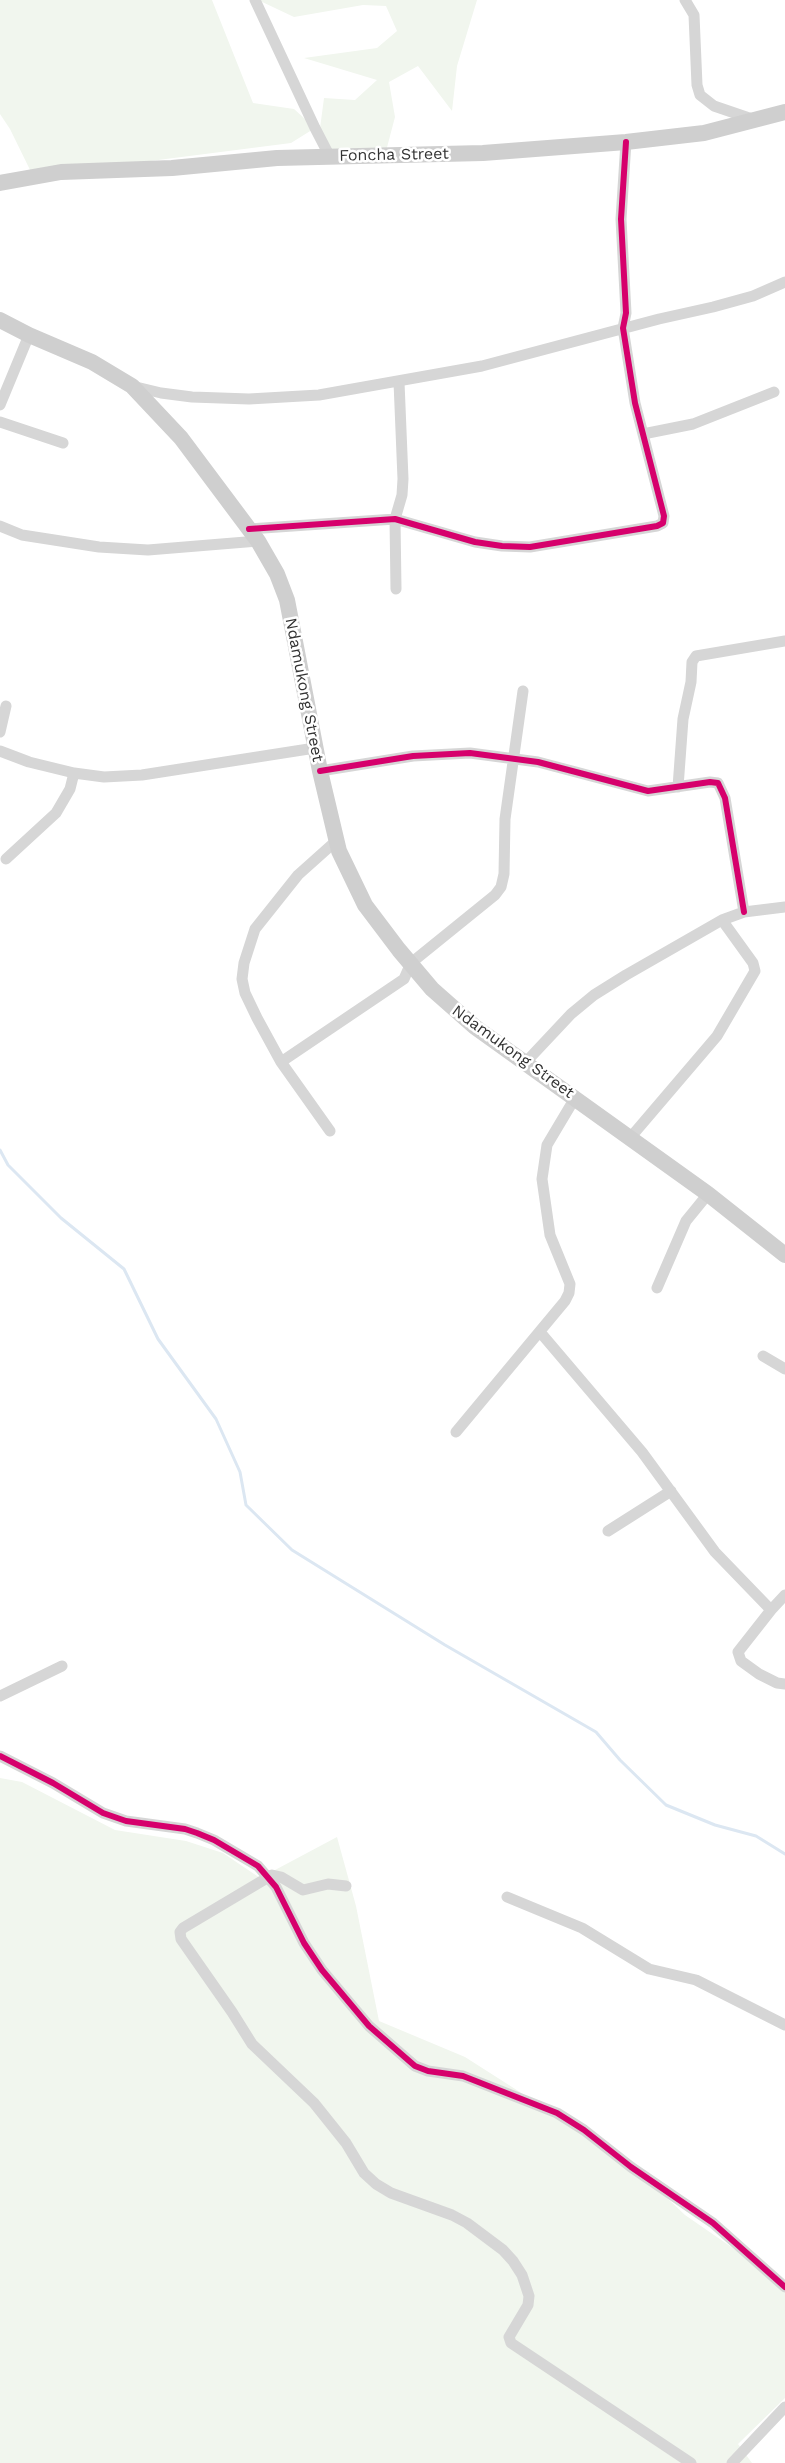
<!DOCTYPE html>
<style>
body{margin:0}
canvas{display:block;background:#fff}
</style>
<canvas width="785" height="2463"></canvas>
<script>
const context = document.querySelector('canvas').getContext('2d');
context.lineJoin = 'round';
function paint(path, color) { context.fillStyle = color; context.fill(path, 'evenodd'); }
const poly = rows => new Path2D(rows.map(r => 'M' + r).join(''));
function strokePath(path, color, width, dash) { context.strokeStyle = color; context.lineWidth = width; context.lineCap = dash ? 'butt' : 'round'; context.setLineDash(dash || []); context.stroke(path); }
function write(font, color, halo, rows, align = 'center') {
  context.font = font + ' "Work Sans",sans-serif'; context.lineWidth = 5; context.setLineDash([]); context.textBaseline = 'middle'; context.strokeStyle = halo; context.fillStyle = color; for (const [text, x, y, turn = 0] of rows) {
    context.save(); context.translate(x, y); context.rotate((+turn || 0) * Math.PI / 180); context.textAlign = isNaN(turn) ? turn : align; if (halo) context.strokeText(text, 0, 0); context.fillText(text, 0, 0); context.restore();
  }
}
paint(poly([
 [0,0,212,0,253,103,294,109,315,128,291,143,33,176,10,129,0,114],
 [258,0,477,0,457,66,452,111,418,66,389,82,395,117,385,155,330,157,319,136,324,98,355,100,377,80,304,58,377,48,397,31,386,6,363,5,294,17],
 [0,1778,22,1782,115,1830,186,1841,223,1853,260,1878,337,1837,356,1906,379,2021,465,2057,628,2161,685,2215,785,2284,785,2398,738,2444,752,2463,0,2463]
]), '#f1f6ee');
strokePath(poly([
 [0,1150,8,1165,61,1218,124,1269,158,1339,216,1419,240,1472,246,1505,292,1550,445,1645,596,1732,620,1760,666,1805,715,1825,756,1836,785,1854]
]), '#dce7f2', 3);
strokePath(poly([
 [255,0,315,128,330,157],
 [685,0,694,15,697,85,700,95,714,106,755,120],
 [132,386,161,393,192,397,249,399,319,395,482,366,659,319,713,307,753,296,785,282],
 [0,405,29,335],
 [0,422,63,443],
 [643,434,693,424,774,392],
 [0,526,22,535,99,547,148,550,258,541],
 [249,529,395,519,475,542,502,546,530,547,657,526,663,523,664,516,635,403,623,328,626,313,621,219,626,142],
 [396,589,395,519,402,495,403,479,399,382],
 [0,732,6,706],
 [0,751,29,762,74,773,104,777,142,775,315,748],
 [320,771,413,756,470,753,538,762,648,791,710,782,718,783,725,798,744,912],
 [678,787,683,719,691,682,692,662,696,656,785,641],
 [6,859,56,813,70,789,74,773],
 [281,1062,404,979,411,963,495,895,501,887,504,874,505,819,523,691],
 [525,1063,571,1014,594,995,626,975,722,920,744,912,785,907],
 [330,1131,281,1062,257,1018,245,993,242,979,244,963,255,929,298,875,336,841],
 [630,1138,717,1036,755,971,753,963,722,920],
 [657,1288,686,1221,708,1194],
 [540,1332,642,1452,715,1552,771,1610],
 [763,1356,785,1369],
 [456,1432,565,1301,569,1293,570,1284,550,1235,542,1179,547,1145,575,1098],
 [608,1531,671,1491],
 [785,1595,771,1610,738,1652,741,1661,759,1674,777,1683,785,1684],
 [0,1696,62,1666],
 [0,1756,53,1783,103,1813,126,1821,185,1829,197,1833,214,1840,258,1866,276,1887,304,1943,322,1970,369,2026,415,2066,428,2071,463,2076,557,2113,584,2130,631,2167,713,2223,785,2287],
 [346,1886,328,1884,303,1890,281,1877,272,1875,183,1928,180,1932,181,1939,232,2012,252,2044,314,2103,346,2143,364,2173,376,2184,391,2193,452,2215,467,2223,503,2250,513,2261,522,2275,529,2296,528,2305,509,2337,511,2343,691,2463],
 [507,1897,582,1928,649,1969,696,1980,785,2025],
 [732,2463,785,2407]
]), '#d6d6d6', 11);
strokePath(poly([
 [0,183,61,172,172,168,277,158,483,153,626,142,704,133,785,112],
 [0,320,29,335,92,362,132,386,181,438,258,541,277,574,287,600,320,771,339,851,365,905,399,950,432,989,475,1027,708,1194,785,1255]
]), '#cfcfcf', 16);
strokePath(poly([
 [249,529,395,519,475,542,502,546,530,547,657,526,663,523,664,516,635,403,623,328,626,313,621,219,626,142],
 [320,771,413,756,470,753,538,762,648,791,710,782,718,783,725,798,744,912],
 [0,1756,53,1783,103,1813,126,1821,185,1829,197,1833,214,1840,258,1866,276,1887,304,1943,322,1970,369,2026,415,2066,428,2071,463,2076,557,2113,584,2130,631,2167,713,2223,785,2287]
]), '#d6006c', 6);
write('16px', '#323232', '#fff', [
 ["Foncha Street",394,155,-1],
 ["Ndamukong Street",304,690,79],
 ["Ndamukong Street",513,1052,36]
]);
</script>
